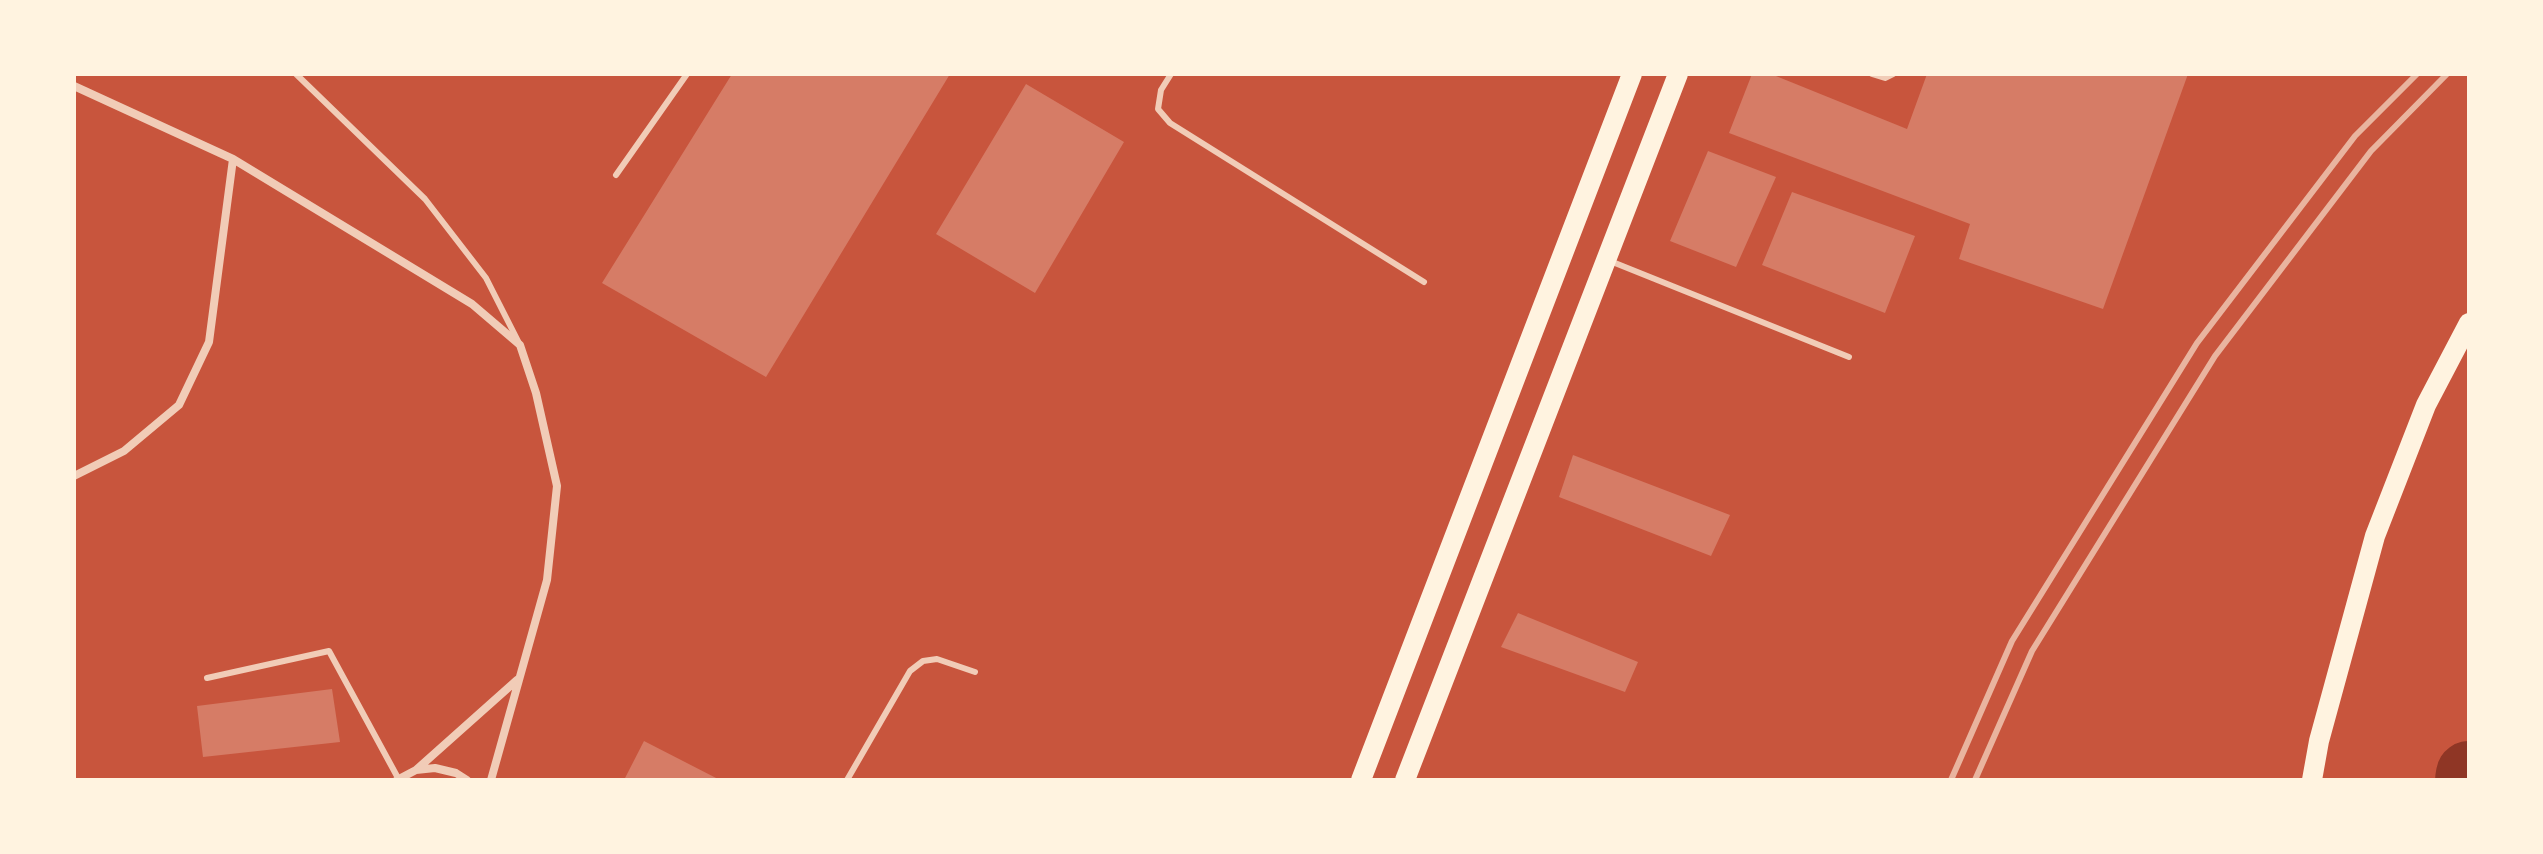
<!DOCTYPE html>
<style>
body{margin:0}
#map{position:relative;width:2543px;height:854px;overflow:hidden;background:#c8553d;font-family:"Source Sans 3",sans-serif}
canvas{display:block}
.frame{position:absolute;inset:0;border:76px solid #fff3e0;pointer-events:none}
</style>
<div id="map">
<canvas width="2543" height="854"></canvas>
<div class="frame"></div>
</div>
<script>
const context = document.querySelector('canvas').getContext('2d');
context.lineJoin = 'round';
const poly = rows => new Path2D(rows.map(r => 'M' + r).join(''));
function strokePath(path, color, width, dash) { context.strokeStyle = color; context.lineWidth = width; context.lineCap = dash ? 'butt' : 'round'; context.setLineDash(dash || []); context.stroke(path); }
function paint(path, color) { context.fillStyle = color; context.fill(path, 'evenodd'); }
strokePath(poly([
 [2468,780,2469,774]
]), '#8f3625', 66);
paint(poly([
 [732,74,950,74,766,377,602,283],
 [1752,74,1771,74,1907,129,1927,74,2188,74,2103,309,1959,259,1970,224,1729,133],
 [1026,84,1124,142,1035,293,936,234],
 [1708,151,1776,177,1736,267,1670,241],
 [1792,192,1915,236,1885,313,1762,265],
 [1573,455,1730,515,1711,556,1559,497],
 [1518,613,1638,662,1625,692,1501,647],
 [332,689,340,742,203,757,197,706],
 [644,741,720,780,624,780]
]), '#d67c66');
strokePath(poly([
 [296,74,425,199,486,278,519,343],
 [1171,74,1161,90,1158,109,1170,123,1424,282],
 [1872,74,1885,78,1893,74],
 [616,175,687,74],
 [1610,261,1849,357],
 [207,678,329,651,398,778],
 [847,780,910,671,923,661,937,659,975,672]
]), '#f1ccb7', 6);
strokePath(poly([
 [74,86,233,159,472,304,520,345,536,393,557,486,547,580,491,780],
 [74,476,124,451,179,405,209,342,233,159],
 [416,770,517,680],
 [397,780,416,770,435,768,456,773,467,780]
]), '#f1ccb7', 8);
strokePath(poly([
 [1361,780,1632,74],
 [1405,780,1678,74],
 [2312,780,2319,741,2375,536,2426,405,2469,323]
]), '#fff3e0', 20);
strokePath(poly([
 [1951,780,2012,641,2197,343,2355,136,2417,74],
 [1975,780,2032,651,2215,356,2371,151,2447,74]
]), '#e9b49f', 6);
</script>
